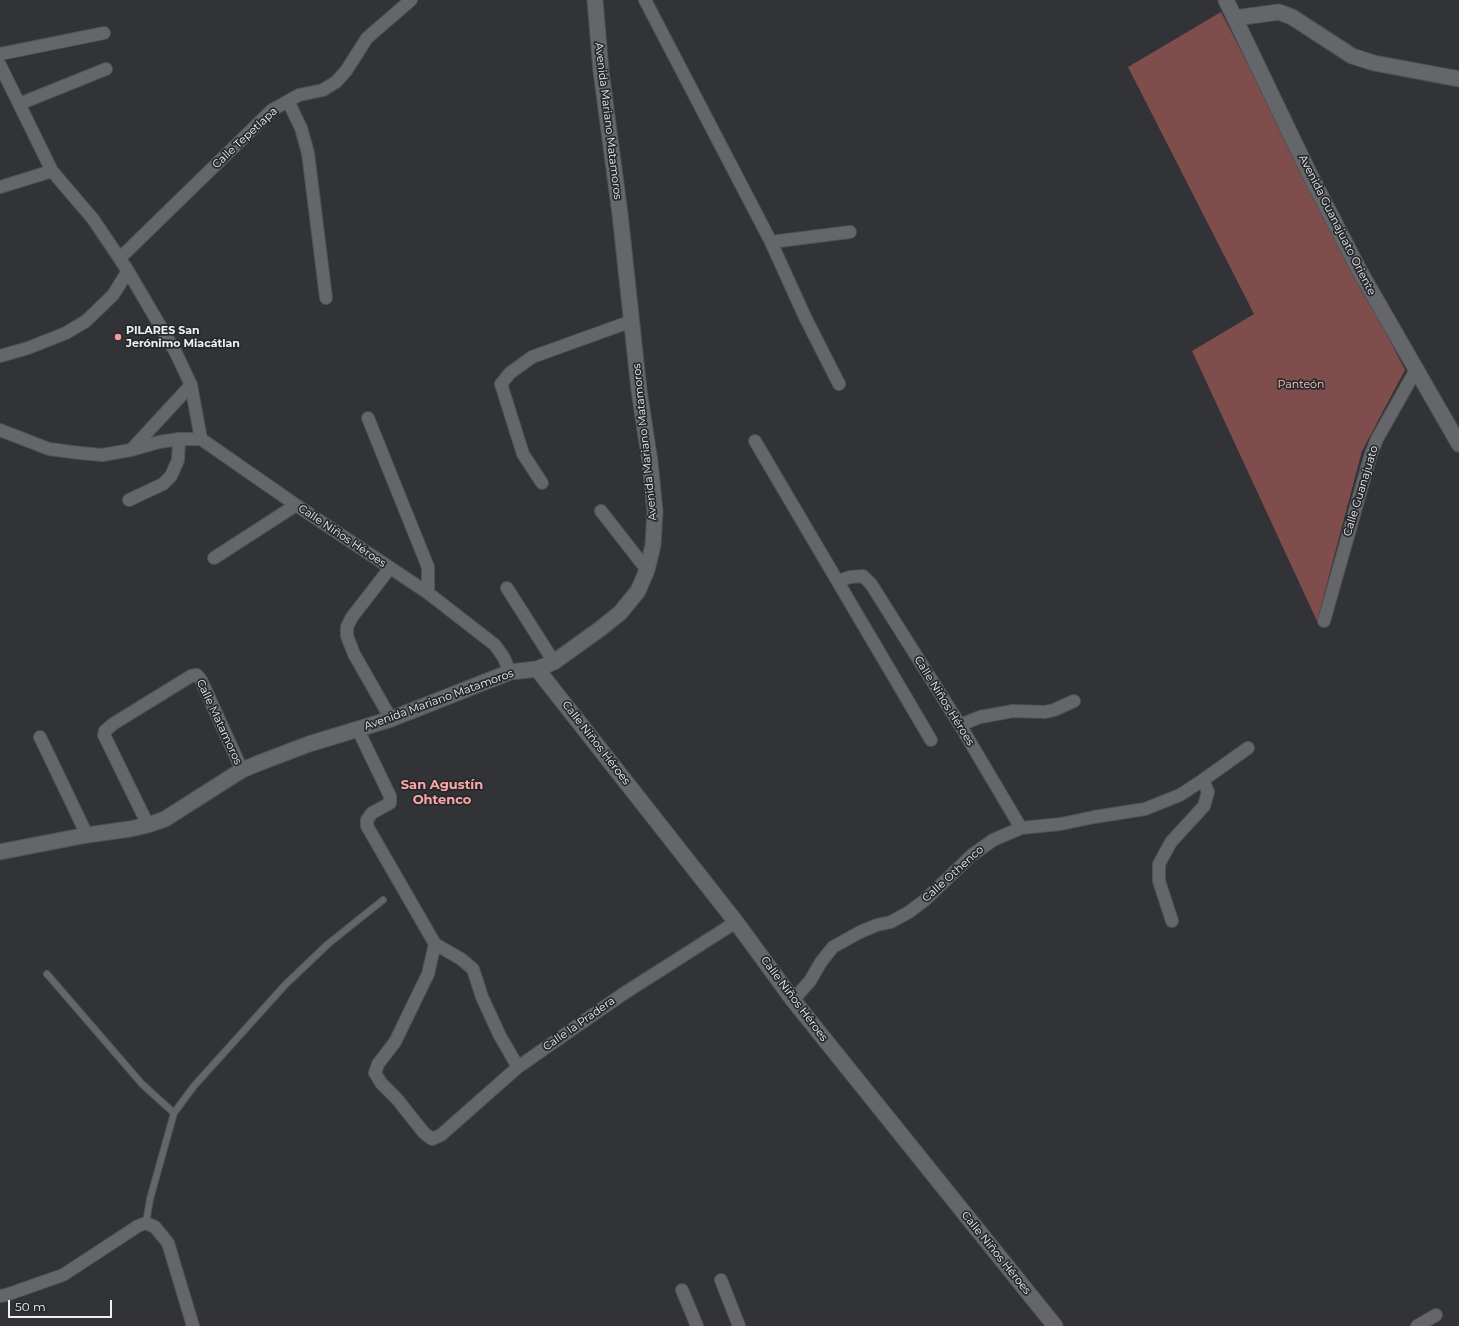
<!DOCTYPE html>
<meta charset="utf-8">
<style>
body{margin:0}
#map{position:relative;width:1459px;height:1326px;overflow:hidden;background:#313337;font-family:Montserrat,sans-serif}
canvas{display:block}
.scale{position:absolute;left:8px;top:1300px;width:104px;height:18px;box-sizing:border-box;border:2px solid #eff0f2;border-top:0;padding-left:5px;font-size:12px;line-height:14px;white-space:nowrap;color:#eff0f2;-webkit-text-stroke:3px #27292d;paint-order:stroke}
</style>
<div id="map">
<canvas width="1459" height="1326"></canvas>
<div class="scale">50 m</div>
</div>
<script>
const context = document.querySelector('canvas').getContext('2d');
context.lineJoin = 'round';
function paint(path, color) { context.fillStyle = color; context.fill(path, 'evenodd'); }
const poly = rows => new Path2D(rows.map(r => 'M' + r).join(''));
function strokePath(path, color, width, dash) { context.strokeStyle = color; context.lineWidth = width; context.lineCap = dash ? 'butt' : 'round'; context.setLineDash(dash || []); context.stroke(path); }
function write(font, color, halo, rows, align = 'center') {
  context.font = font + ' Montserrat,sans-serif'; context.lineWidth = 3.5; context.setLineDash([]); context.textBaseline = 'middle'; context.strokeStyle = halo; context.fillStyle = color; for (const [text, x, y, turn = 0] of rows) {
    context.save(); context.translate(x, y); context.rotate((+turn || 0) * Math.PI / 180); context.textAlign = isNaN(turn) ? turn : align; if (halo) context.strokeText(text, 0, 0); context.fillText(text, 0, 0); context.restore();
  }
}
paint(poly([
 [1221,12,1405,370,1362,451,1317,621,1192,351,1254,314,1128,67]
]), '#7f4d4c');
const service = poly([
 [47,974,142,1084,174,1113],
 [146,1223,150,1199,174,1113,194,1086,285,985,328,944,383,900]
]);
const minor = poly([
 [645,0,771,242,805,317,839,384],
 [0,54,104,33],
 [0,65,52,171,93,219,128,271,176,353,191,385,201,439],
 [288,101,301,128,308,153,326,298],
 [19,104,106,69],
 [0,187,52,171],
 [771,242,850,232],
 [120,258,272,110,299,95,323,90,336,82,346,71,367,38,411,0],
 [0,356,28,348,66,333,86,321,113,295,128,271],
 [368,418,428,567,428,593],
 [0,430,49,449,80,453,102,455,131,450,159,442,179,439,201,439],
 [201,439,296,505,428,593,495,645,504,658,510,672],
 [755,441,931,740],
 [131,450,191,385],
 [542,483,523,454,501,384,510,373,532,357,632,321],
 [129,500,163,484,171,476,178,460,179,439],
 [601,511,647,570],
 [214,558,296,505],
 [390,568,352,617,347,627,347,636,354,654,391,719],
 [839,581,850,577,863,576,871,584,960,725,1021,828],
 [507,588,554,662],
 [1324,621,1371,454,1377,439,1417,368],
 [960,725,980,717,1013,711,1045,712,1054,710,1074,701],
 [358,730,390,796,390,803,372,813,367,820,367,826,435,944],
 [40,737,87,835],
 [148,825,106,739,104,735,105,731,113,724,191,676,197,675,201,680,242,770],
 [1172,921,1159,881,1159,864,1171,842,1204,806,1208,792,1203,780],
 [793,1000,810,981,821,962,833,947,860,932,877,925,891,922,909,912,925,900,972,855,993,840,1021,828,1061,824,1094,817,1145,809,1180,795,1203,780,1248,748],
 [518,1067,500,1036,482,997,473,969,461,959,435,944,428,974,395,1042,378,1064,375,1073,381,1083,397,1099,424,1133,432,1139,441,1135,518,1067,623,994,736,922],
 [721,1280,739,1326],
 [682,1290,697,1326],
 [0,1296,6,1295,63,1275,138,1226,146,1223,155,1227,168,1243,193,1326],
 [1417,1326,1436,1315]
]);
const tertiary = poly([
 [1226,0,1310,175,1359,270,1459,444],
 [1235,18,1279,12,1292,17,1352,56,1374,63,1459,79],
 [537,669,736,922,793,1000,1055,1326],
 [0,852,87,835,130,829,148,825,165,819,242,770,259,763,309,744,391,719,510,672,537,669,554,662,600,629,620,613,638,591,647,570,653,545,655,511,650,462,639,390,620,214,601,71,595,0]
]);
strokePath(service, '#515255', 8);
strokePath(minor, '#515255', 14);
strokePath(tertiary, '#515255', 17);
strokePath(service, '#64666a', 6);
strokePath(minor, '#64666a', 12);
strokePath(tertiary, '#64666a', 15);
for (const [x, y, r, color] of [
 [118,337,4,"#f59b9a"]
]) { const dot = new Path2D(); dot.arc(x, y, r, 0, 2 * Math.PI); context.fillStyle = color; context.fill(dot); strokePath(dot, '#27292d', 1.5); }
write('11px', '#eff0f2', '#27292d', [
 ["Avenida Mariano Matamoros",608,121,83],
 ["Calle Tepetlapa",245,138,-43],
 ["Avenida Guanajuato Oriente",1337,225,63],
 ["Avenida Mariano Matamoros",645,442,-96],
 ["Calle Guanajuato",1361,491,-73],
 ["Calle Niños Héroes",342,536,34],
 ["Avenida Mariano Matamoros",439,700,-20],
 ["Calle Niños Héroes",944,701,58],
 ["Calle Matamoros",219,722,65],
 ["Calle Niños Héroes",596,743,52],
 ["Calle Othenco",953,874,-42],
 ["Calle Niños Héroes",794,999,53],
 ["Calle la Pradera",579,1024,-35],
 ["Calle Niños Héroes",996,1253,51]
]);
write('bold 11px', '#eff0f2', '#27292d', [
 ["PILARES San",126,331],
 ["Jerónimo Miacátlan",126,344]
], 'left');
write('11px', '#ffcac8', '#27292d', [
 ["Panteón",1301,385]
]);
write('bold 13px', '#fca7a6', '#27292d', [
 ["San Agustín",442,785],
 ["Ohtenco",442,800]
]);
</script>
